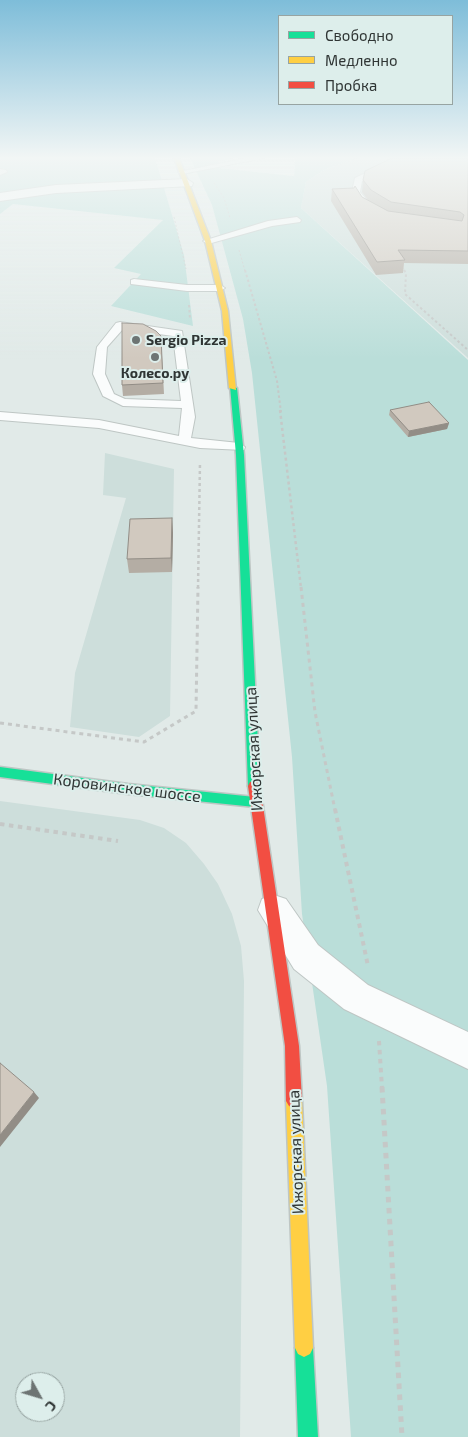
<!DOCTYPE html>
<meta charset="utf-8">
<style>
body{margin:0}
#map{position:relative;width:468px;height:1437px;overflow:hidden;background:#e1eae8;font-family:"Exo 2",sans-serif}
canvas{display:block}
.legend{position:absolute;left:278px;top:15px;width:175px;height:90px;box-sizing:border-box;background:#ddeeeb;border:1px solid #97a4a2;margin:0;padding:6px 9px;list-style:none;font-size:15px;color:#2f3534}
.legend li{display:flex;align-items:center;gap:10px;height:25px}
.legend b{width:25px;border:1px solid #97a4a2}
.north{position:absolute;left:15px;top:1372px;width:50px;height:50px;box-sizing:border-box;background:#ddeeeb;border:1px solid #97a4a2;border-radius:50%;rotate:129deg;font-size:14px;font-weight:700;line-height:20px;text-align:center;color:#2f3534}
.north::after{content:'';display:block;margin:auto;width:18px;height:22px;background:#6d7473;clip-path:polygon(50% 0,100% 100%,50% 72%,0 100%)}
</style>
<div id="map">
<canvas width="468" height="1437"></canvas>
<ul class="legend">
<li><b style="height:6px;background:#16e098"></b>Свободно</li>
<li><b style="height:6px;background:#ffcf43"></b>Медленно</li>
<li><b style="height:6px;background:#f24e42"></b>Пробка</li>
</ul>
<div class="north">С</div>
</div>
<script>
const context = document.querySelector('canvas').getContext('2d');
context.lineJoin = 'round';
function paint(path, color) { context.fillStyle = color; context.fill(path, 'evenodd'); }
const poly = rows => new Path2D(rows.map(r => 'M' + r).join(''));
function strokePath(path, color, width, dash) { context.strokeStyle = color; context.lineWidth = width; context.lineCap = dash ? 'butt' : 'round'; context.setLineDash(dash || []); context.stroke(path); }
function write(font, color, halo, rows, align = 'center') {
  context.font = font + ' "Exo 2",sans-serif'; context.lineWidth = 4; context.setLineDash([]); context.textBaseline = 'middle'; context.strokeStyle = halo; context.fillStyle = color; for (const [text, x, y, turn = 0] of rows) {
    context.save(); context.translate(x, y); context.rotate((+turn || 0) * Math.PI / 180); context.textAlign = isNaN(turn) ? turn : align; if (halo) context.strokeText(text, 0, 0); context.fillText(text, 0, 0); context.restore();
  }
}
paint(poly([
 [357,158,468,158,468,358,301,208,306,182,324,170],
 [105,453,174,469,170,716,139,737,70,727,75,673,126,498,103,495],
 [0,801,140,820,164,828,186,843,204,864,218,884,232,914,241,946,244,981,240,1437,0,1437],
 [25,1382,55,1382,55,1412,25,1412]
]), '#cddedb');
paint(poly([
 [0,158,155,158,184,255,193,326,111,306,141,274,114,268,163,220,13,204,0,214],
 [190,158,234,158,218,162,219,168,294,176,295,158,357,158,324,170,306,182,301,208,468,360,468,1437,351,1437,327,1086,302,914,292,757,252,373,243,319,212,205]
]), '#baded9');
const lane = poly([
 [247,158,264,158,182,174,178,172,247,158],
 [397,158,409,158,362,181,360,192,373,207,369,210,362,207,352,192,355,178,397,158],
 [0,169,6,170,7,172,0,175,0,169],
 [297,217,301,220,300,222,272,226,208,244,203,241,268,221,297,217],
 [134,279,187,285,220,285,225,288,220,291,187,291,131,284,131,280,134,279],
 [120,322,182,331,195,417,191,438,239,443,245,447,244,450,200,448,99,428,0,420,0,412,99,420,179,436,182,408,123,406,103,396,93,374,97,347,116,323,120,322],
 [123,329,173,336,181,401,125,399,114,394,105,374,107,347,123,329]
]);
const street = poly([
 [187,179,193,183,192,186,56,193,0,201,0,193,56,185,187,179],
 [274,895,286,899,318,945,368,985,468,1032,468,1069,344,1009,294,969,258,910,262,899,274,895]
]);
const fast = poly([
 [230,386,237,388,244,455,260,786,258,790,254,791,250,790,248,786,236,455,230,386],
 [0,767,128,784,255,797,259,798,261,802,259,806,255,807,128,794,0,777,0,767],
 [304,1339,310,1342,313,1348,318,1437,298,1437,295,1348,298,1342,304,1339]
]);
const slow = poly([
 [174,158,179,158,211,241,228,311,236,390,229,388,222,311,205,241,174,158],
 [294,1093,299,1096,302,1101,313,1348,310,1354,304,1357,298,1354,295,1348,286,1101,289,1096,294,1093]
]);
const jam = poly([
 [254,781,258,782,260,786,299,1046,302,1101,299,1106,294,1109,289,1106,286,1101,285,1046,248,786,250,782,254,781]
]);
strokePath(lane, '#bec6c4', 2);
strokePath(street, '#bec6c4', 2);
strokePath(fast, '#bec6c4', 3);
strokePath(slow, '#bec6c4', 3);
strokePath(jam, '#bec6c4', 3);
strokePath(poly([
 [214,183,224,198,230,218],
 [174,217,186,269],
 [239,250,245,271],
 [402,267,405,271]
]), '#c5c8c7', 1, [2, 2]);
strokePath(poly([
 [245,270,277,381,281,412],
 [404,270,406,273,405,294,468,350],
 [189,305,190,319]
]), '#c5c8c7', 2, [2.5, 2.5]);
strokePath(poly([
 [280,410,301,588],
 [198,588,200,462]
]), '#c5c8c7', 2.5, [3, 3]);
strokePath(poly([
 [301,587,315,712,335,810],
 [0,723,144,742,196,711,198,587]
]), '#c5c8c7', 3, [4, 4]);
strokePath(poly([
 [335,809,368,966],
 [0,824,118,841],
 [379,1041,382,1088]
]), '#c5c8c7', 4, [4.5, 4.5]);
strokePath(poly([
 [382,1087,402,1437]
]), '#c5c8c7', 5, [5.5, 5.5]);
paint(lane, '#fafcfc');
paint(street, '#fafcfc');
paint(fast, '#16e098');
paint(slow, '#ffcf43');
paint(jam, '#f24e42');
paint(poly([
 [468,158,468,264,404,263,403,273,376,275,331,201,332,189,362,197,368,200,362,192,363,180],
 [161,336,164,394,123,396,122,385],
 [390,410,449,423,447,429,408,437,389,415],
 [172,518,173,533,172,572,129,573,127,559]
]), '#b4ada4');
paint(poly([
 [449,423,447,429,408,437,409,431],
 [172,518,173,533,172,572,171,558],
 [34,1092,39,1098,0,1147,0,1135]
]), '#928d86');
const building = poly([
 [392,158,468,158,468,251,398,250,405,260,377,262,332,189,354,188,355,186,362,197,388,211,462,221,464,215,460,212,391,202,371,190,363,180,365,171,392,158],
 [122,323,143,324,156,331,161,336,163,383,122,385,122,323],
 [429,402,449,423,409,431,390,410,429,402],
 [172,518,171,558,127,559,130,519,172,518],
 [0,1063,34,1092,0,1135,0,1063]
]);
paint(building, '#d1c9bf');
strokePath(building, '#928d86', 1);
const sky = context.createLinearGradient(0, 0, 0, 359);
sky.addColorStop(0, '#7ebdd9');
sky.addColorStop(0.44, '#f2f6f5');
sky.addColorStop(1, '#f2f6f500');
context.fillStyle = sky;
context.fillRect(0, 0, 468, 359);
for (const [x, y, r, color] of [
 [136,340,5,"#6d7473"],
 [155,357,5,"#6d7473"]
]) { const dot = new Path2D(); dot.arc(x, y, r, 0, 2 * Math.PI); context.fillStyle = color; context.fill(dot); strokePath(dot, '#ddeeeb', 2); }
write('bold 14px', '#2f3534', '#ddeeeb', [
 ["Sergio Pizza",146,340],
 ["Колесо.ру",155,373,"center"]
], 'left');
write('16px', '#2f3534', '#ddeeeb', [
 ["Ижорская улица",254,749,-93],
 ["Коровинское шоссе",127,788,7],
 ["Ижорская улица",296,1152,-92]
]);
</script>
